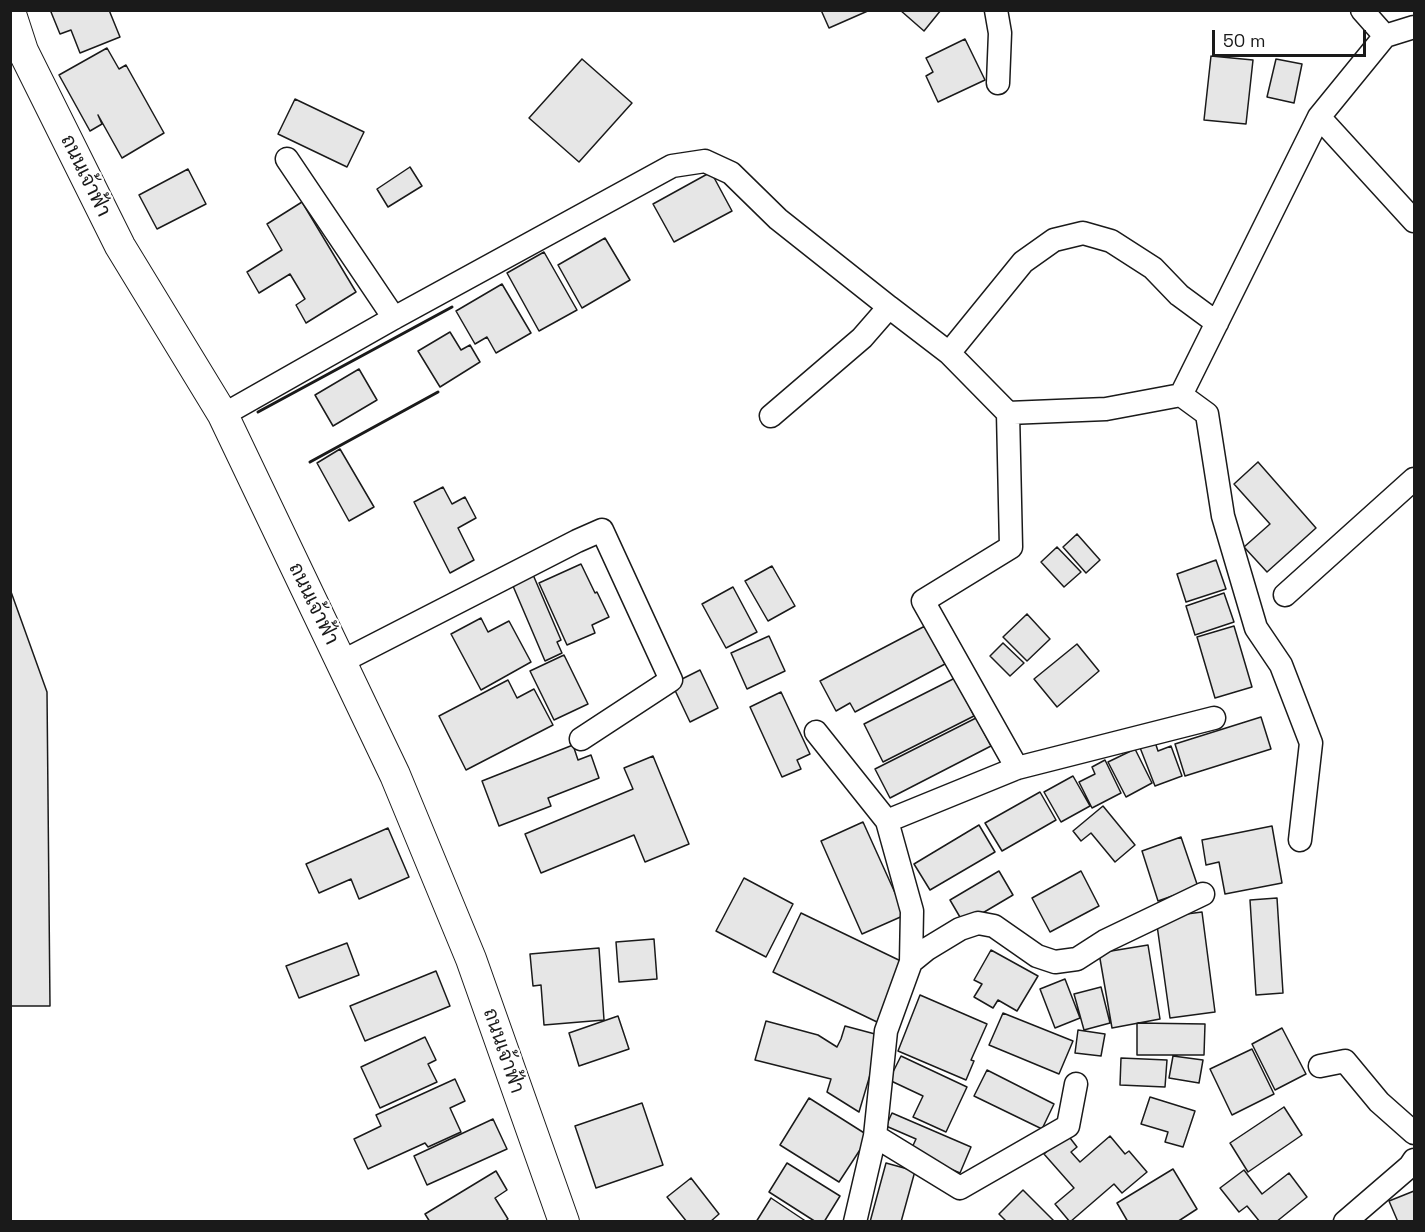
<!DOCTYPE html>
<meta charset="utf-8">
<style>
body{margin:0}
#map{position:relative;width:1425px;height:1232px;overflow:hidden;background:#fff;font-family:"Space Grotesk",sans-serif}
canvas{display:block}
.frame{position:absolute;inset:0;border:12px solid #1a1a1a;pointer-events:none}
.scale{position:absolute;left:1212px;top:30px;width:154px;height:27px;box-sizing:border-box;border:3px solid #1a1a1a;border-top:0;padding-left:8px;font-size:18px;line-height:21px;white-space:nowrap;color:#1a1a1a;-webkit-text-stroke:4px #fff;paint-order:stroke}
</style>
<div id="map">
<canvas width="1425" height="1232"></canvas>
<div class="frame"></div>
<div class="scale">50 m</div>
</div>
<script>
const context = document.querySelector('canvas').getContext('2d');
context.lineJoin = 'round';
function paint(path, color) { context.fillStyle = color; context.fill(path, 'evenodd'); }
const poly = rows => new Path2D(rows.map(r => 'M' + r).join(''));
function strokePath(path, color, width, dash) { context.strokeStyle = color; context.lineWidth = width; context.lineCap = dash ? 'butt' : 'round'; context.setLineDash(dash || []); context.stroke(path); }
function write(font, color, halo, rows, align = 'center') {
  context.font = font + ' "Space Grotesk",Sarabun,sans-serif'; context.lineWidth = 4.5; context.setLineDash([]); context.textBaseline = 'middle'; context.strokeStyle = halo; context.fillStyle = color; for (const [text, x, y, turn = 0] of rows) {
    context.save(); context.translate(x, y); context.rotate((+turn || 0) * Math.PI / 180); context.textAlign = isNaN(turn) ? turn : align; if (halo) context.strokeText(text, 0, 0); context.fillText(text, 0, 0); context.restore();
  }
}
const building = poly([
 [54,10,109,10,120,37,80,53,71,30,60,34,51,12,54,10],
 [821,10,870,10,829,28,821,10],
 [900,10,941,10,924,31,900,10],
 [965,39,985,80,938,102,926,76,933,72,926,58,965,39],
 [107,48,119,69,126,65,164,133,122,158,98,115,102,124,90,131,59,75,107,48],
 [1211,56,1253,60,1246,124,1204,120,1211,56],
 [582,59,632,103,579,162,529,118,582,59],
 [1276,59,1302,64,1294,103,1267,97,1276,59],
 [295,99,364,132,347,167,278,134,295,99],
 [410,167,422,186,388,207,377,189,410,167],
 [188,169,206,204,157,229,139,195,188,169],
 [711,172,732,211,674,242,653,204,711,172],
 [302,202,356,292,306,323,296,305,305,299,290,274,259,293,247,272,282,250,267,224,302,202],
 [605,238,630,280,582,308,558,265,605,238],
 [544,252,577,310,539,331,507,273,544,252],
 [502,284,531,333,496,353,487,337,475,344,456,311,502,284],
 [450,332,461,350,470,345,480,362,440,387,418,351,450,332],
 [359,369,377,400,333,426,315,395,359,369],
 [340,449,374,507,349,521,317,463,340,449],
 [1258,462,1316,528,1267,572,1244,547,1270,524,1234,484,1258,462],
 [443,487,452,504,465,497,476,518,458,528,474,560,450,573,414,502,443,487],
 [1077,534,1100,560,1086,573,1063,547,1077,534],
 [1057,547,1081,572,1064,587,1041,562,1057,547],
 [1216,560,1226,589,1186,602,1177,574,1216,560],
 [581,564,595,593,597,592,609,617,592,625,595,633,567,645,539,583,581,564],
 [772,566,795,606,768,621,745,581,772,566],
 [531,570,561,640,557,642,562,653,545,661,510,579,531,570],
 [733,587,757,632,726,648,702,604,733,587],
 [10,589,47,692,50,1006,10,1006,10,589],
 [1224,593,1234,622,1195,635,1186,606,1224,593],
 [1027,614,1050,639,1027,661,1003,637,1027,614],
 [481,618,488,632,509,621,531,662,481,690,451,634,481,618],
 [925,626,945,664,855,712,850,703,836,711,820,681,925,626],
 [1234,626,1252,687,1215,698,1197,637,1234,626],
 [769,636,785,671,747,689,731,653,769,636],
 [1003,643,1024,663,1010,676,990,656,1003,643],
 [1077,644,1099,671,1057,707,1034,679,1077,644],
 [564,655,588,704,554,720,530,671,564,655],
 [700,670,718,708,690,722,672,684,700,670],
 [955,678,974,716,883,762,864,724,955,678],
 [508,680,517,698,534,689,553,725,466,770,439,716,508,680],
 [781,692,810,754,797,760,801,769,782,777,750,707,781,692],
 [1261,717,1271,749,1185,776,1175,744,1261,717],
 [976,718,991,746,890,798,875,769,976,718],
 [1154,739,1158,751,1171,746,1182,776,1155,786,1139,745,1154,739],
 [573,745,578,760,591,755,599,778,548,798,551,806,499,826,482,781,573,745],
 [1135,749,1152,783,1126,797,1108,762,1135,749],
 [653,756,689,844,645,862,634,835,541,873,525,834,633,789,624,768,653,756],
 [1105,760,1121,793,1092,808,1079,782,1095,774,1092,767,1105,760],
 [1073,776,1090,806,1061,822,1044,792,1073,776],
 [1040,792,1056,820,1002,851,985,823,1040,792],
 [1103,806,1135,845,1115,862,1091,833,1081,841,1073,831,1103,806],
 [863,822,905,915,862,934,821,841,863,822],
 [979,825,995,852,930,890,914,864,979,825],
 [1272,826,1282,883,1225,894,1219,862,1206,865,1202,840,1272,826],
 [388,828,409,877,359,899,351,879,319,893,306,864,388,828],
 [1181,837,1198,887,1158,901,1142,851,1181,837],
 [999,871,1013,895,964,924,950,900,999,871],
 [1081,871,1099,906,1050,932,1032,898,1081,871],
 [744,878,793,904,766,957,716,931,744,878],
 [1277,898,1283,993,1256,995,1250,900,1277,898],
 [1202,912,1215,1012,1170,1018,1156,918,1202,912],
 [801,913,905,963,877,1022,773,972,801,913],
 [654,939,657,979,619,982,616,942,654,939],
 [347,943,359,975,299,998,286,966,347,943],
 [1148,945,1160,1019,1112,1028,1099,953,1148,945],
 [599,948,604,1020,544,1025,541,985,533,986,530,954,599,948],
 [991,950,1038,976,1017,1011,998,1000,993,1008,974,997,982,984,974,980,991,950],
 [436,971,450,1006,365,1041,350,1006,436,971],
 [1065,979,1080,1018,1055,1028,1040,989,1065,979],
 [1101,987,1110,1023,1084,1030,1074,994,1101,987],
 [920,995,987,1024,971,1060,974,1061,966,1080,898,1051,920,995],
 [1003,1013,1073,1041,1059,1074,989,1045,1003,1013],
 [618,1016,629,1049,579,1066,569,1033,618,1016],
 [766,1021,818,1035,837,1047,841,1039,845,1026,875,1034,881,1038,859,1112,827,1092,831,1079,755,1060,766,1021],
 [1137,1023,1205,1024,1204,1055,1137,1055,1137,1023],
 [1282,1028,1306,1074,1275,1090,1252,1044,1282,1028],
 [1078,1030,1105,1034,1101,1056,1075,1053,1078,1030],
 [425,1037,436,1060,428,1064,437,1082,380,1108,361,1067,425,1037],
 [1252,1049,1274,1094,1232,1115,1210,1069,1252,1049],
 [901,1056,967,1087,946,1132,913,1117,923,1096,889,1080,901,1056],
 [1173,1056,1203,1060,1199,1083,1169,1078,1173,1056],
 [1121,1058,1167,1060,1165,1087,1120,1085,1121,1058],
 [987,1070,1054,1104,1042,1129,974,1096,987,1070],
 [455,1079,465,1101,450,1108,461,1132,428,1147,425,1143,368,1169,354,1139,381,1126,376,1115,455,1079],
 [1150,1097,1195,1111,1183,1147,1165,1142,1168,1132,1141,1124,1150,1097],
 [809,1098,869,1136,839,1182,780,1145,809,1098],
 [642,1103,663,1165,596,1188,575,1126,642,1103],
 [1284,1107,1302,1135,1248,1172,1230,1143,1284,1107],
 [892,1113,971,1147,960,1173,910,1152,916,1139,886,1126,892,1113],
 [493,1119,507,1149,427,1185,414,1156,493,1119],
 [1067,1134,1077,1147,1071,1152,1080,1162,1110,1136,1125,1154,1129,1151,1147,1172,1122,1193,1114,1184,1070,1222,1055,1204,1074,1188,1044,1154,1067,1134],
 [787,1163,840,1196,824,1222,816,1222,769,1192,787,1163],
 [886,1163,915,1171,901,1222,870,1222,886,1163],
 [1173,1169,1197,1209,1177,1222,1128,1222,1117,1203,1173,1169],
 [1244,1170,1262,1194,1289,1173,1307,1197,1276,1222,1260,1222,1247,1206,1239,1212,1220,1188,1244,1170],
 [496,1171,507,1190,495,1198,508,1219,504,1222,430,1222,425,1214,496,1171],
 [691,1178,719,1214,710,1222,687,1222,667,1197,691,1178],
 [1023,1190,1055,1222,1007,1222,999,1214,1023,1190],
 [1414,1191,1414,1222,1398,1222,1389,1201,1414,1191],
 [771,1198,807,1222,756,1222,771,1198]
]);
paint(building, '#e6e6e6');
strokePath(building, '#1a1a1a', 1.5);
const minor = poly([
 [996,10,1000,33,998,83],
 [1362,10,1385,36],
 [1319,117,1414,221],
 [287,159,394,318],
 [949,353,1023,262,1054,240,1083,233,1111,241,1153,268,1179,295,1217,323],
 [1181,395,1207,414,1223,516,1256,628,1281,665,1311,743,1300,840],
 [1008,413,1106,409,1181,395,1319,117,1385,36,1414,27],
 [223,415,394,318,672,166,705,161,731,173,778,219,889,307],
 [771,416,862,338,889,307,949,353,1008,413,1011,547,923,601,1017,768],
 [1285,595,1414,479],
 [341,662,577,541,602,530,671,680,581,739],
 [816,732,887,821,912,911,911,962,886,1031,875,1136,855,1222],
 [887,821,1017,768,1214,718],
 [911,962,927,949,960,929,978,923,994,926,1037,956,1055,962,1077,959,1105,941,1203,894],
 [1320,1066,1345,1061,1379,1102,1414,1133],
 [875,1136,960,1188,1068,1126,1076,1084],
 [1345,1222,1410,1166,1414,1160]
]);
const major = poly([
 [10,11,23,51,120,246,223,415,395,775,471,959,564,1222]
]);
strokePath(minor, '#1a1a1a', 25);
strokePath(major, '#1a1a1a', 32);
strokePath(minor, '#fff', 22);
strokePath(major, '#fff', 30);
strokePath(poly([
 [258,412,452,307],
 [310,462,438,392]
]), '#1a1a1a', 3);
write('20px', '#1a1a1a', '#fff', [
 ["ถนนเจ้าฟ้า",85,176,64],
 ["ถนนเจ้าฟ้า",313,604,64],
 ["ถนนเจ้าฟ้า",503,1051,71]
]);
</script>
